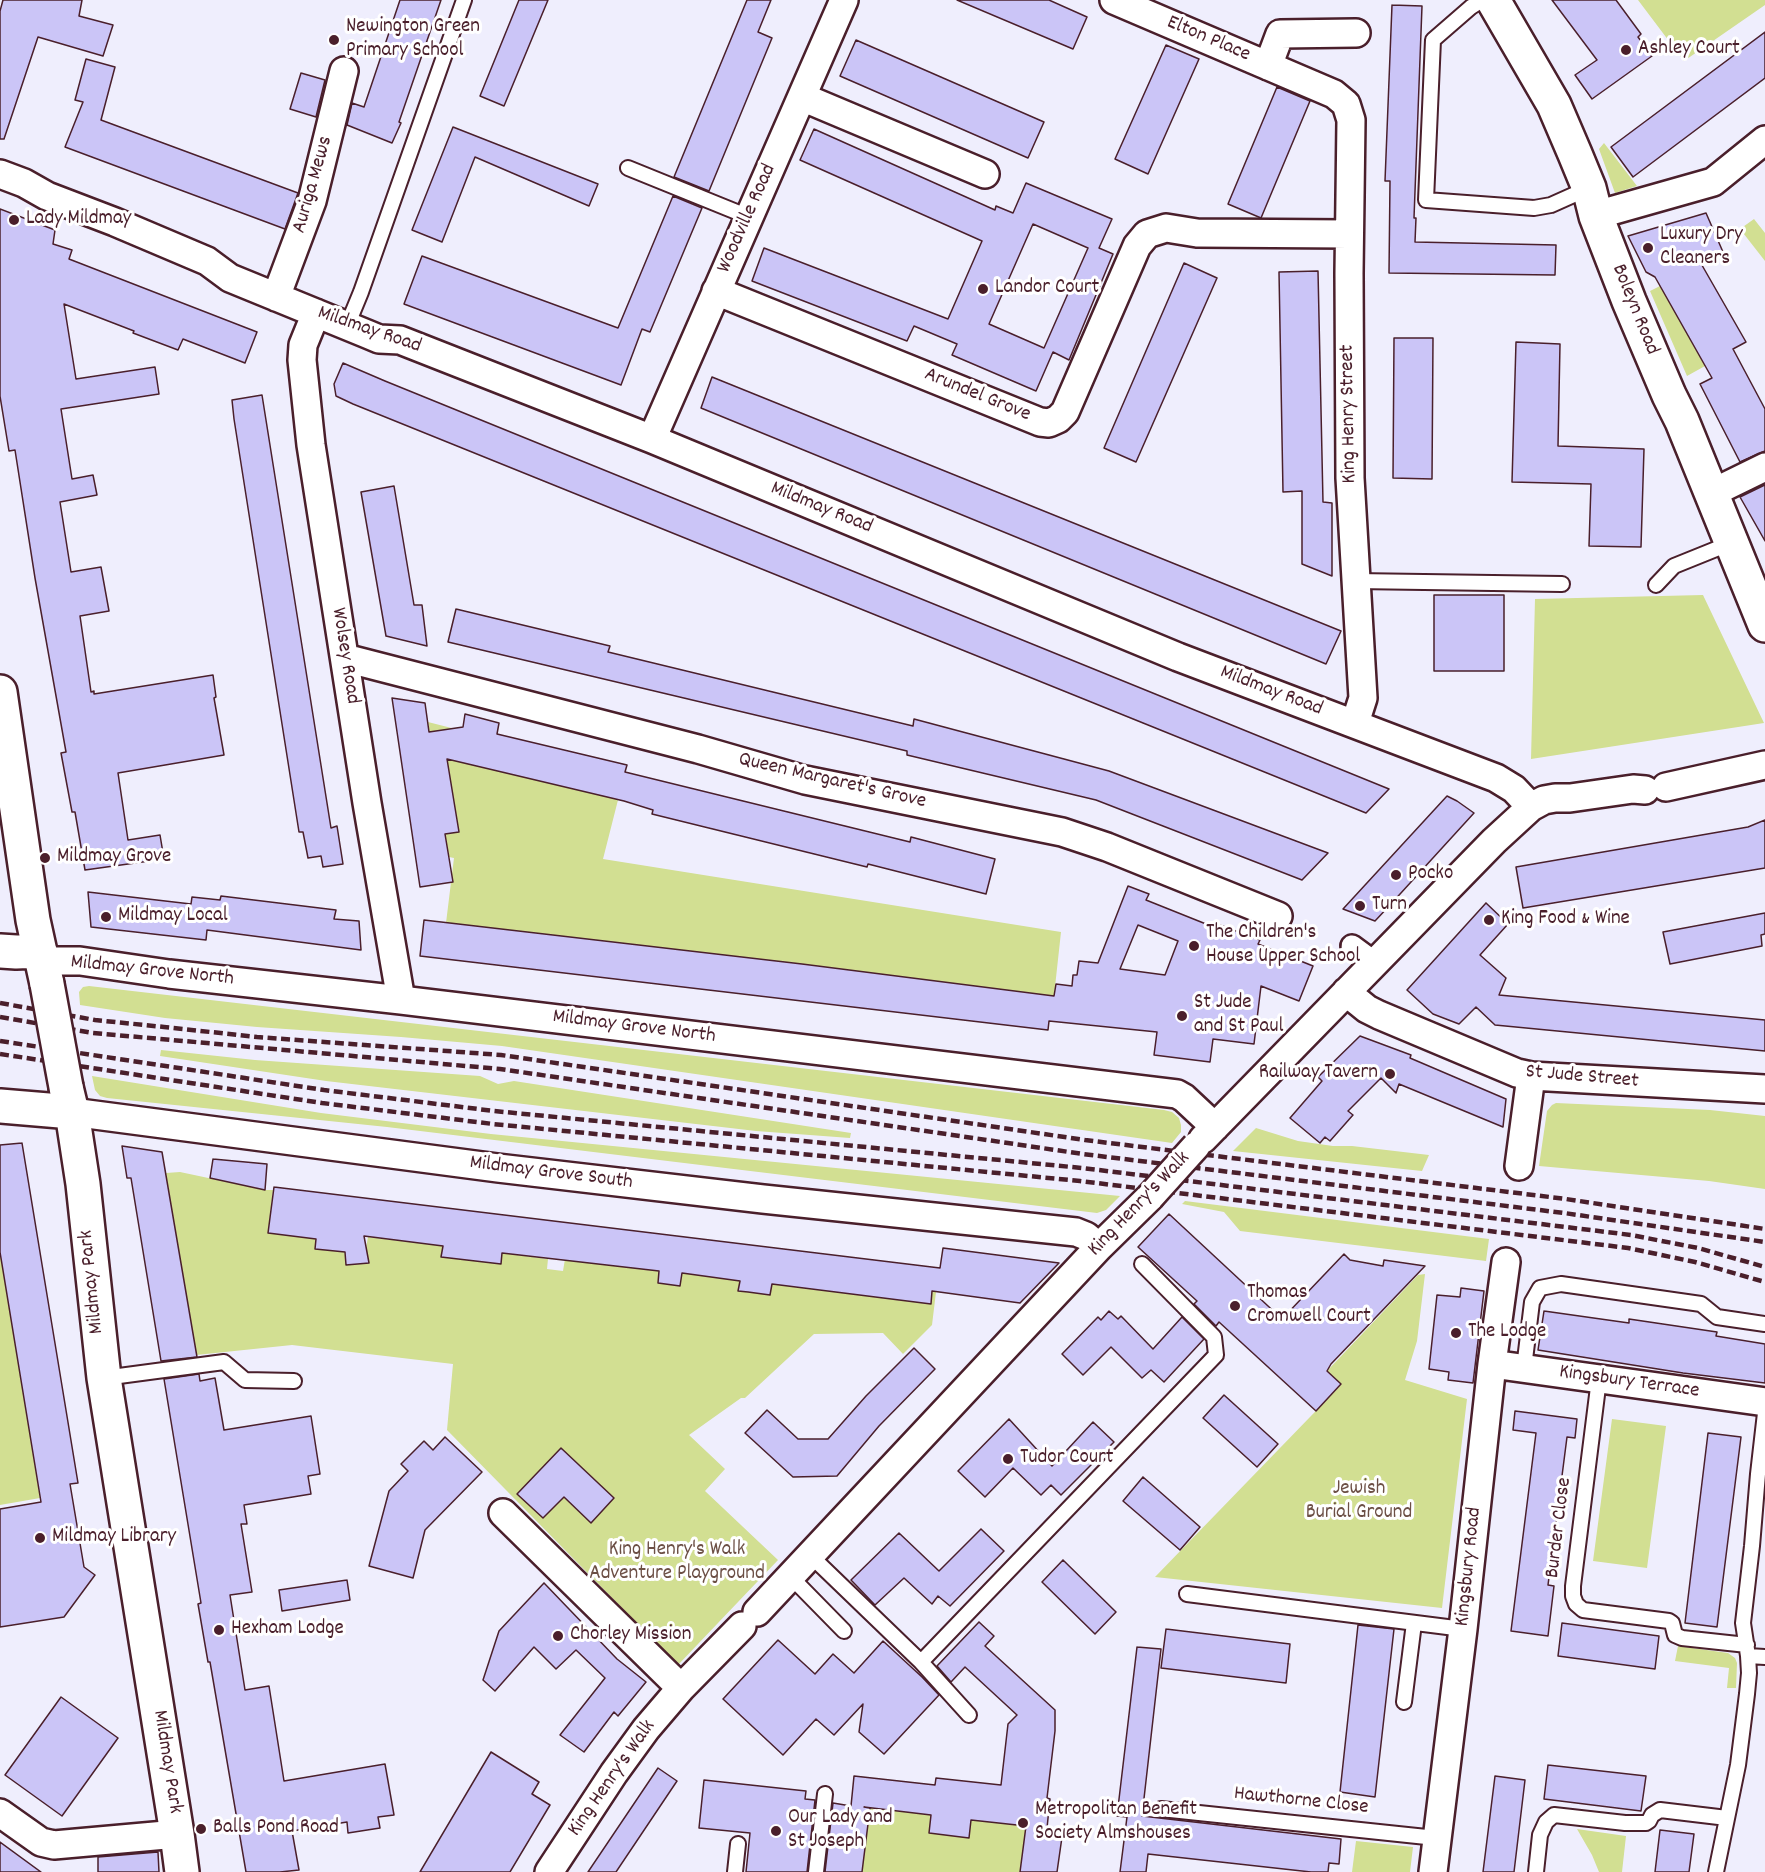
<!DOCTYPE html>
<style>
body{margin:0}
canvas{display:block;background:#efeefd}
</style>
<canvas width="1765" height="1872"></canvas>
<script>
const context = document.querySelector('canvas').getContext('2d');
context.lineJoin = 'round';
function paint(path, color) { context.fillStyle = color; context.fill(path, 'evenodd'); }
const poly = rows => new Path2D(rows.map(r => 'M' + r).join(''));
function strokePath(path, color, width, dash) { context.strokeStyle = color; context.lineWidth = width; context.lineCap = dash ? 'butt' : 'round'; context.setLineDash(dash || []); context.stroke(path); }
function write(font, color, halo, rows, align = 'center') {
  context.font = font + ' Dekko,sans-serif'; context.lineWidth = 6; context.setLineDash([]); context.textBaseline = 'middle'; context.strokeStyle = halo; context.fillStyle = color; for (const [text, x, y, turn = 0] of rows) {
    context.save(); context.translate(x, y); context.rotate((+turn || 0) * Math.PI / 180); context.textAlign = isNaN(turn) ? turn : align; if (halo) context.strokeText(text, 0, 0); context.fillText(text, 0, 0); context.restore();
  }
}
paint(poly([
 [1638,0,1765,0,1765,5,1684,61],
 [1604,143,1637,186,1615,193,1599,149],
 [1754,219,1765,233,1765,261,1740,229],
 [1660,286,1705,366,1687,376,1650,291],
 [1703,595,1764,723,1531,759,1535,599],
 [428,722,467,732,618,800,603,859,1061,932,1054,996,802,964,446,923,454,858,449,857,445,834,459,832,455,810,442,811],
 [89,986,1164,1110,1172,1112,1179,1118,1181,1125,1181,1132,1172,1143,502,1046,401,1037,257,1027,165,1018,80,1005,79,992,83,987],
 [161,1050,255,1060,480,1076,498,1084,514,1081,851,1133,850,1138,756,1131,326,1081,160,1056],
 [92,1076,321,1113,491,1134,1120,1196,1106,1210,1097,1213,387,1127,107,1098,100,1096,95,1090],
 [1556,1103,1710,1110,1765,1116,1765,1189,1709,1181,1539,1166,1547,1111,1552,1105],
 [1256,1128,1298,1141,1333,1146,1352,1146,1429,1155,1422,1171,1233,1151],
 [180,1172,265,1190,273,1190,268,1233,299,1237,317,1231,315,1249,334,1251,344,1246,346,1265,369,1263,366,1248,368,1237,443,1246,442,1257,457,1259,459,1248,501,1264,502,1253,548,1259,547,1269,563,1271,565,1259,659,1271,658,1283,680,1286,682,1273,740,1281,738,1290,770,1295,772,1284,930,1304,932,1292,936,1292,932,1325,903,1354,883,1333,814,1334,745,1398,741,1398,689,1435,725,1469,705,1491,778,1560,678,1665,447,1430,453,1364,292,1345,196,1355,166,1173],
 [1185,1201,1489,1239,1486,1261,1240,1231,1224,1212,1182,1204],
 [0,1252,40,1498,0,1505],
 [1425,1274,1417,1341,1405,1380,1467,1399,1442,1608,1155,1577,1341,1385,1327,1371,1418,1275],
 [1612,1419,1666,1426,1647,1568,1593,1561],
 [1678,1646,1728,1653,1735,1658,1737,1663,1736,1688,1727,1688,1729,1668,1675,1661],
 [870,1808,931,1815,930,1833,969,1837,971,1820,1026,1826,1020,1872,862,1872],
 [1577,1829,1626,1836,1622,1872,1599,1872,1592,1855],
 [1356,1841,1413,1847,1410,1872,1352,1872]
]), '#d2df92');
const building = poly([
 [3,0,82,0,79,16,113,25,103,56,38,37,4,139,0,139,0,11,3,0],
 [400,0,441,0,399,122,401,123,392,143,347,125,352,103,364,107,400,0],
 [519,0,548,0,504,106,480,96,519,0],
 [747,0,771,0,758,32,772,38,709,191,674,177,747,0],
 [957,0,1049,0,1087,17,1073,49,957,0],
 [1552,0,1616,0,1641,34,1638,37,1652,56,1592,99,1575,75,1597,60,1552,0],
 [1392,5,1422,6,1414,218,1416,218,1415,242,1556,245,1555,275,1389,273,1390,181,1385,181,1392,5],
 [1765,32,1765,78,1633,177,1611,147,1765,32],
 [856,40,1044,122,1028,158,840,76,856,40],
 [1166,45,1199,59,1148,174,1115,159,1166,45],
 [86,59,115,67,101,120,298,193,285,229,65,147,83,102,75,100,86,59],
 [301,73,325,80,316,117,290,109,301,73],
 [1277,87,1310,101,1261,218,1228,204,1277,87],
 [453,127,598,184,589,206,475,157,442,242,412,230,453,127],
 [814,129,995,210,996,206,1013,213,1026,183,1112,219,1099,248,1113,254,1069,360,1053,352,1036,391,952,355,957,344,914,326,907,341,752,281,764,248,948,319,982,241,800,160,814,129],
 [1033,224,1088,248,1044,348,989,324,1033,224],
 [673,196,702,208,650,332,642,329,621,385,404,304,422,256,618,328,673,196],
 [0,209,55,230,53,244,72,250,69,259,257,332,245,363,183,339,178,350,133,333,134,331,64,304,76,379,155,367,159,394,61,409,72,479,93,475,97,495,60,502,71,572,101,567,109,611,80,616,91,692,94,691,94,694,213,675,216,697,214,698,224,755,118,773,128,840,160,835,164,859,85,870,75,812,72,812,61,753,66,752,35,578,15,450,9,451,0,396,0,209],
 [1706,213,1723,252,1699,260,1746,342,1733,349,1765,409,1765,451,1740,462,1700,384,1712,378,1655,277,1646,272,1628,236,1706,213],
 [1184,263,1217,278,1136,462,1104,448,1184,263],
 [1318,271,1323,502,1332,503,1332,576,1302,564,1302,491,1283,492,1279,272,1318,271],
 [1394,338,1433,338,1432,479,1393,478,1394,338],
 [1516,342,1560,344,1558,446,1644,449,1641,547,1589,546,1591,484,1512,482,1516,342],
 [343,363,385,381,1389,789,1366,813,353,404,336,396,334,384,343,363],
 [712,377,1341,631,1326,664,701,408,712,377],
 [262,395,331,828,337,826,343,864,323,867,321,856,308,858,303,832,299,832,234,419,232,400,262,395],
 [1765,485,1765,541,1740,497,1765,485],
 [394,486,414,605,422,605,427,646,386,636,361,492,394,486],
 [1434,595,1504,595,1504,671,1434,671,1434,595],
 [456,609,610,646,608,652,913,726,914,719,1109,771,1328,853,1302,880,1096,800,907,755,907,751,448,642,456,609],
 [392,698,425,703,429,732,463,727,465,714,499,723,497,734,627,765,625,772,910,842,911,837,995,859,986,894,868,864,867,867,652,814,653,810,624,801,447,759,459,832,445,834,453,882,420,887,392,698],
 [1447,796,1457,801,1474,813,1390,905,1375,921,1343,909,1447,796],
 [1765,820,1765,868,1523,908,1516,867,1748,827,1765,820],
 [1128,886,1149,894,1146,900,1211,926,1212,922,1260,940,1258,944,1313,966,1299,1001,1261,986,1254,1044,1213,1039,1210,1062,1154,1055,1157,1032,1049,1021,1048,1030,420,956,424,920,802,964,1054,996,1056,984,1072,986,1073,975,1077,975,1079,961,1098,963,1128,886],
 [1138,925,1178,941,1165,975,1120,969,1138,925],
 [88,892,191,904,192,897,220,900,221,896,336,910,334,919,359,921,361,950,207,930,206,940,91,927,88,892],
 [1486,903,1508,924,1480,955,1506,978,1499,995,1765,1020,1765,1051,1495,1025,1476,1007,1459,1024,1433,1014,1407,990,1486,903],
 [1765,913,1765,934,1761,935,1762,946,1670,964,1663,932,1765,913],
 [1360,1036,1411,1055,1410,1058,1506,1099,1503,1127,1399,1084,1396,1093,1381,1078,1348,1111,1353,1115,1330,1141,1325,1137,1320,1143,1290,1118,1322,1081,1318,1077,1360,1036],
 [22,1143,78,1483,70,1484,84,1567,95,1575,64,1617,0,1627,0,1509,41,1502,0,1252,0,1145,22,1143],
 [122,1146,162,1152,197,1357,161,1361,131,1178,127,1178,122,1146],
 [213,1159,267,1164,265,1190,210,1178,213,1159],
 [274,1187,940,1268,943,1248,1059,1263,1020,1303,932,1291,931,1304,772,1284,770,1295,748,1292,738,1291,740,1281,682,1273,680,1286,658,1283,659,1271,502,1253,501,1264,441,1257,443,1246,364,1236,369,1263,346,1265,345,1252,315,1249,316,1239,268,1233,274,1187],
 [1169,1214,1282,1319,1344,1254,1350,1260,1383,1266,1384,1260,1425,1266,1331,1364,1327,1371,1341,1384,1316,1411,1219,1322,1216,1326,1194,1304,1197,1301,1138,1247,1169,1214],
 [1461,1288,1484,1291,1473,1383,1448,1380,1449,1372,1429,1369,1437,1295,1460,1297,1461,1288],
 [1109,1311,1118,1319,1121,1316,1153,1349,1182,1317,1204,1339,1164,1382,1151,1370,1142,1378,1111,1347,1083,1375,1062,1354,1098,1317,1101,1320,1109,1311],
 [1544,1311,1629,1323,1629,1319,1717,1332,1716,1336,1765,1344,1765,1383,1683,1373,1538,1350,1544,1311],
 [914,1348,935,1369,879,1426,837,1476,793,1477,745,1433,767,1410,798,1439,828,1439,866,1396,914,1348],
 [199,1374,200,1381,215,1378,224,1430,311,1416,320,1474,308,1476,311,1494,244,1505,247,1524,241,1524,252,1592,230,1595,245,1690,269,1686,284,1781,385,1764,394,1815,378,1817,380,1828,348,1833,347,1822,292,1831,299,1870,280,1872,246,1872,210,1662,208,1662,198,1604,201,1603,164,1379,199,1374],
 [1224,1395,1278,1444,1257,1467,1203,1418,1224,1395],
 [1515,1411,1577,1419,1575,1438,1567,1437,1548,1585,1554,1586,1548,1636,1511,1631,1536,1433,1513,1430,1515,1411],
 [1009,1419,1052,1466,1093,1422,1114,1442,1061,1495,1051,1485,1041,1495,1013,1468,985,1497,958,1471,1009,1419],
 [1708,1433,1741,1437,1717,1627,1685,1623,1708,1433],
 [445,1437,482,1472,425,1530,413,1578,369,1566,389,1491,408,1471,401,1464,424,1441,433,1450,445,1437],
 [561,1448,614,1498,591,1523,564,1497,543,1518,517,1494,561,1448],
 [1143,1477,1200,1527,1180,1550,1123,1501,1143,1477],
 [981,1529,1004,1551,950,1606,938,1596,932,1604,904,1578,875,1605,851,1580,899,1533,939,1571,981,1529],
 [1063,1560,1116,1612,1095,1634,1042,1582,1063,1560],
 [347,1580,350,1600,282,1611,279,1590,347,1580],
 [544,1583,617,1659,646,1682,618,1716,614,1712,584,1752,560,1735,605,1678,576,1650,556,1669,534,1647,495,1691,483,1680,499,1631,544,1583],
 [979,1622,994,1636,985,1646,1055,1710,1055,1731,1047,1798,1050,1799,1047,1828,1063,1830,1057,1872,1020,1872,1026,1826,971,1820,969,1838,929,1833,931,1815,864,1807,870,1808,862,1872,825,1872,833,1803,851,1806,854,1776,935,1785,936,1778,1001,1785,1008,1724,1017,1715,965,1667,951,1682,937,1666,979,1622],
 [1562,1623,1659,1636,1655,1669,1558,1656,1562,1623],
 [1358,1625,1394,1629,1375,1797,1340,1792,1358,1625],
 [1166,1629,1290,1644,1286,1683,1161,1668,1166,1629],
 [778,1640,815,1674,833,1654,854,1673,883,1641,922,1677,939,1695,884,1754,859,1732,863,1704,834,1735,816,1719,783,1755,723,1699,778,1640],
 [1137,1647,1161,1649,1142,1816,1341,1839,1339,1864,1329,1863,1328,1872,1311,1872,1148,1854,1146,1872,1120,1872,1127,1817,1117,1816,1137,1647],
 [61,1697,118,1738,62,1816,5,1775,61,1697],
 [491,1752,539,1782,532,1794,550,1805,510,1872,420,1872,491,1752],
 [1548,1765,1646,1776,1641,1811,1544,1799,1548,1765],
 [658,1768,677,1781,616,1872,588,1872,658,1768],
 [1495,1776,1525,1780,1514,1872,1483,1872,1495,1776],
 [704,1780,806,1791,805,1799,815,1800,807,1872,746,1872,750,1833,699,1828,704,1780],
 [1660,1830,1694,1834,1689,1872,1655,1872,1660,1830],
 [0,1842,41,1872,0,1872,0,1842],
 [158,1852,159,1872,98,1872,98,1857,158,1852]
]);
paint(building, '#cbc5f7');
strokePath(building, '#4a1f2b', 1.5);
const service = poly([
 [1482,0,1471,7,1433,40,1426,200,1534,208,1551,205,1589,188],
 [628,168,749,217],
 [347,326,361,292,464,0],
 [1355,581,1562,584],
 [1656,585,1674,566,1731,543],
 [1524,1368,1532,1302,1540,1288,1561,1284,1701,1304,1717,1317,1765,1324],
 [104,1378,224,1362,245,1380,294,1381],
 [1599,1379,1573,1586,1573,1596,1576,1604,1583,1610,1669,1621,1672,1623,1675,1635,1682,1638,1747,1645],
 [810,1555,921,1662,1216,1355,1214,1337,1142,1264],
 [790,1576,844,1631],
 [1187,1594,1463,1629],
 [1748,1656,1765,1657],
 [921,1662,969,1715],
 [1404,1702,1414,1623],
 [1161,1809,1436,1838],
 [735,1872,738,1844],
 [816,1872,825,1794],
 [1536,1872,1540,1835,1546,1822,1554,1815,1625,1823,1646,1823,1649,1821,1652,1815,1660,1810,1727,1818],
 [1716,1872,1738,1765,1747,1694,1749,1673,1748,1656,1743,1623,1752,1546,1758,1474,1765,1413]
]);
const pedestrian = poly([
 [1352,946,1375,963]
]);
const minor = poly([
 [1114,0,1334,94,1346,104,1351,120,1349,273,1350,478,1363,698,1355,723],
 [1268,66,1280,34,1356,33],
 [802,97,985,174],
 [0,174,24,183,47,196,115,222,207,261,230,278,367,334,379,339,400,340,652,439,1178,657,1496,778,1514,789,1531,807],
 [1596,216,1607,212,1713,182,1765,140],
 [716,291,1040,422,1049,423,1058,419,1065,412,1137,246,1147,234,1166,228,1197,233,1349,234],
 [276,297,312,201,344,71],
 [316,313,303,345,302,360,311,445,367,803,401,1000],
 [652,439,844,0],
 [1712,493,1765,467],
 [345,658,698,749,805,780,1062,832,1107,847,1278,916],
 [1666,787,1765,765],
 [42,961,80,961,169,974,401,1000,1177,1094,1184,1098,1215,1127],
 [1346,992,1367,1009,1379,1015,1517,1073,1531,1076,1765,1089],
 [72,1112,498,1168,763,1199,1076,1232,1086,1236,1099,1247],
 [1203,1139,1494,841,1531,807,1544,800,1555,798,1570,798,1633,789,1645,790],
 [1519,1166,1531,1076],
 [1492,1364,1765,1402],
 [503,1513,681,1688],
 [757,1612,1099,1247,1150,1197],
 [0,1813,41,1842,54,1845,177,1834],
 [549,1872,614,1773,646,1729,681,1688,742,1626],
 [1433,1872,1463,1629,1492,1364,1506,1262]
]);
const tertiary = poly([
 [1493,0,1554,105,1575,154,1589,188,1596,216,1629,301,1669,395,1682,421,1765,625],
 [0,692,33,920,47,984],
 [0,951,16,952,40,951],
 [66,1087,72,1112,83,1184,104,1378,177,1834,182,1872],
 [0,1106,72,1112]
]);
strokePath(service, '#4a1f2b', 18);
strokePath(pedestrian, '#4a1f2b', 26);
strokePath(minor, '#4a1f2b', 32);
strokePath(tertiary, '#4a1f2b', 38);
strokePath(service, '#fff', 14);
strokePath(pedestrian, '#fff', 21);
strokePath(minor, '#fff', 27);
strokePath(tertiary, '#fff', 33);
strokePath(poly([
 [0,1003,95,1020,164,1027,257,1037,501,1055,1085,1140,1566,1199,1765,1229],
 [0,1017,93,1033,500,1069,1083,1154,1564,1213,1765,1242],
 [0,1041,324,1090,494,1111,1082,1168,1631,1235,1698,1248,1765,1267],
 [0,1054,322,1103,493,1124,1080,1181,1628,1248,1695,1262,1765,1282]
]), '#4a1f2b', 4.5, [9, 4.5]);
const minorBridge = poly([
 [1150,1197,1196,1146]
]);
const tertiaryBridge = poly([
 [47,984,66,1087]
]);
strokePath(minorBridge, '#4a1f2b', 32, []);
strokePath(tertiaryBridge, '#4a1f2b', 38, []);
strokePath(minorBridge, '#fff', 27);
strokePath(tertiaryBridge, '#fff', 33);
for (const [x, y, r, color] of [
 [334,40,6,"#4a1f2b"],
 [1626,50,6,"#4a1f2b"],
 [14,220,6,"#4a1f2b"],
 [1648,248,6,"#4a1f2b"],
 [983,289,6,"#4a1f2b"],
 [45,858,6,"#4a1f2b"],
 [1396,875,6,"#4a1f2b"],
 [1360,906,6,"#4a1f2b"],
 [106,917,6,"#4a1f2b"],
 [1489,920,6,"#4a1f2b"],
 [1194,946,6,"#4a1f2b"],
 [1182,1016,6,"#4a1f2b"],
 [1390,1074,6,"#4a1f2b"],
 [1235,1306,6,"#4a1f2b"],
 [1456,1333,6,"#4a1f2b"],
 [1008,1459,6,"#4a1f2b"],
 [40,1538,6,"#4a1f2b"],
 [219,1630,6,"#4a1f2b"],
 [558,1636,6,"#4a1f2b"],
 [1023,1823,6,"#4a1f2b"],
 [201,1829,6,"#4a1f2b"],
 [776,1831,6,"#4a1f2b"]
]) { const dot = new Path2D(); dot.arc(x, y, r, 0, 2 * Math.PI); context.fillStyle = color; context.fill(dot); strokePath(dot, '#fff', 2); }
write('21px', '#4a1f2b', '#fff', [
 ["Newington Green",346,28],
 ["Primary School",346,52],
 ["Ashley Court",1638,50],
 ["Lady Mildmay",26,220],
 ["Luxury Dry",1660,236],
 ["Cleaners",1660,260],
 ["Landor Court",995,289],
 ["Mildmay Grove",57,858],
 ["Pocko",1408,875],
 ["Turn",1372,906],
 ["Mildmay Local",118,917],
 ["King Food & Wine",1501,920],
 ["The Children's",1206,934],
 ["House Upper School",1206,958],
 ["St Jude",1194,1004],
 ["and St Paul",1194,1028],
 ["Railway Tavern",1378,1074,"right"],
 ["Thomas",1247,1294],
 ["Cromwell Court",1247,1318],
 ["The Lodge",1468,1333],
 ["Tudor Court",1020,1459],
 ["Mildmay Library",52,1538],
 ["Hexham Lodge",231,1630],
 ["Chorley Mission",570,1636],
 ["Metropolitan Benefit",1035,1811],
 ["Society Almshouses",1035,1835],
 ["Our Lady and",788,1819],
 ["St Joseph",788,1843],
 ["Balls Pond Road",213,1829]
], 'left');
write('21px', '#4a1f2b', '#fff', [
 ["Elton Place",1208,40,23],
 ["Auriga Mews",314,185,-74],
 ["Woodville Road",748,219,-66],
 ["Boleyn Road",1634,310,68],
 ["Mildmay Road",369,331,19],
 ["Arundel Grove",977,396,22],
 ["King Henry Street",1350,414,-91],
 ["Mildmay Road",821,509,22],
 ["Wolsey Road",344,656,81],
 ["Mildmay Road",1271,692,21],
 ["Queen Margaret's Grove",832,782,13],
 ["Mildmay Grove North",152,972,6],
 ["Mildmay Grove North",634,1028,7],
 ["St Jude Street",1582,1078,5],
 ["Mildmay Grove South",551,1174,7],
 ["King Henry's Walk",1140,1205,-46],
 ["Mildmay Park",93,1282,-96],
 ["Kingsbury Terrace",1629,1383,8],
 ["Burder Close",1560,1528,-83],
 ["Kingsbury Road",1470,1567,-84],
 ["Mildmay Park",166,1762,81],
 ["King Henry's Walk",613,1779,-55],
 ["Hawthorne Close",1301,1802,6]
]);
write('21px', '#6c4f45', '#fff', [
 ["Jewish",1359,1490],
 ["Burial Ground",1359,1514],
 ["King Henry's Walk",677,1551],
 ["Adventure Playground",677,1575]
]);
</script>
